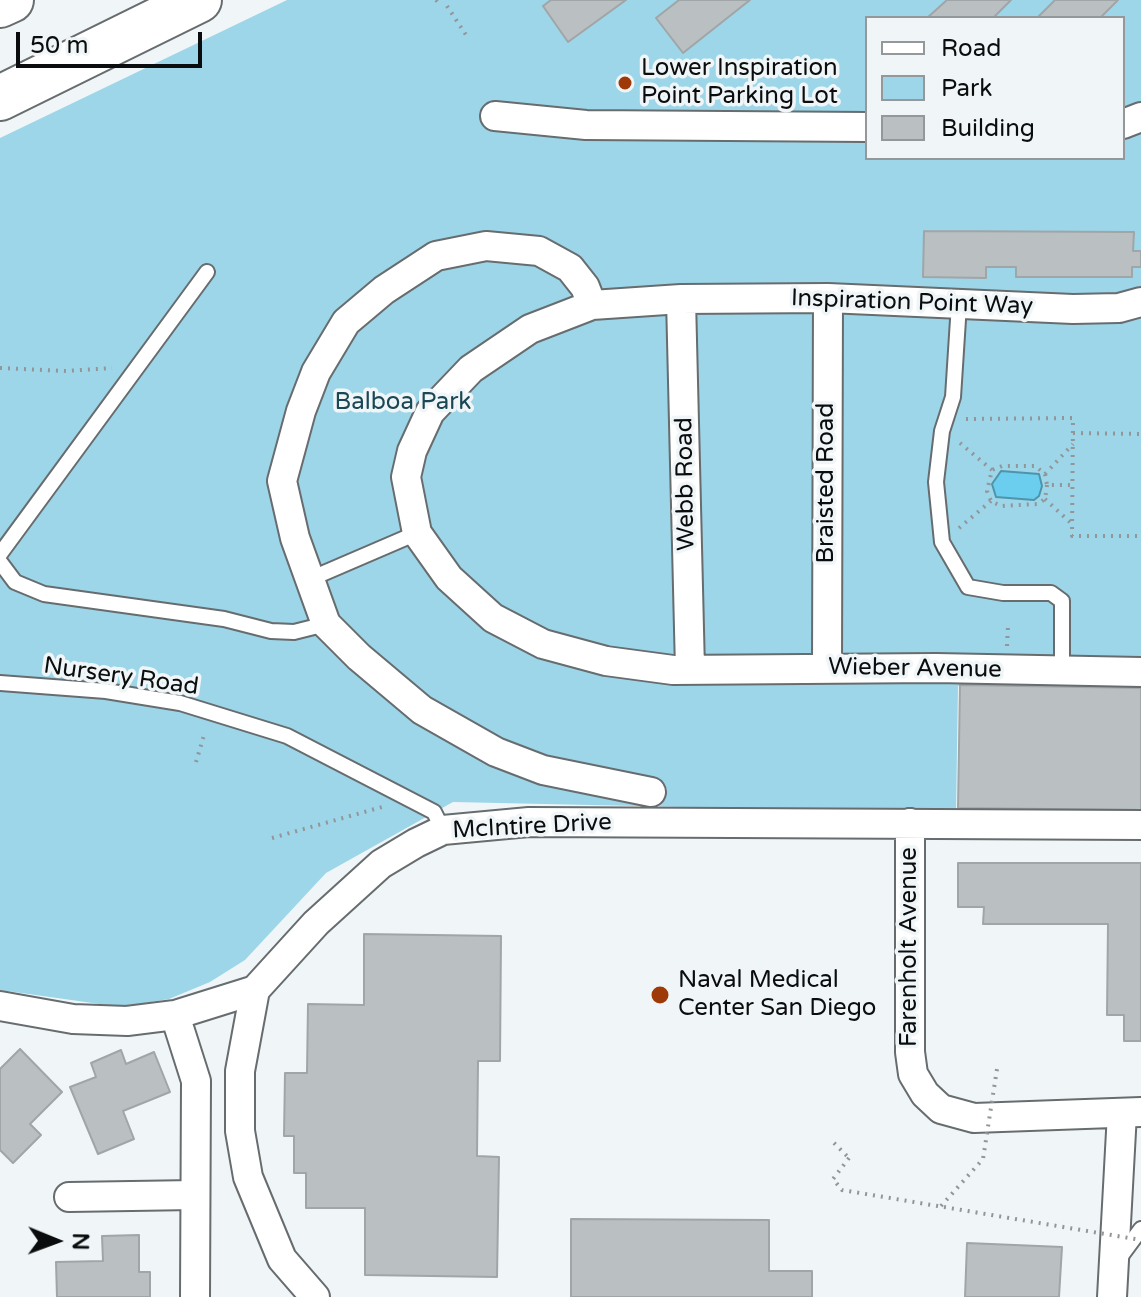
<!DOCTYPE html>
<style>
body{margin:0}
#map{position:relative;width:1141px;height:1297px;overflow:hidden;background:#f0f6f8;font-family:"Varela Round",sans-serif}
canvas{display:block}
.legend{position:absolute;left:865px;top:16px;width:260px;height:144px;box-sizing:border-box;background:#f0f6f8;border:2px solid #94989a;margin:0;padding:10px 14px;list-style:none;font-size:24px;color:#0a0c0d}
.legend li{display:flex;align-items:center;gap:16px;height:40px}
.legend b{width:40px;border:2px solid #94989a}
.north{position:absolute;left:16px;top:1201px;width:80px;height:80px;-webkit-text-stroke:6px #f0f6f8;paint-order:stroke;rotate:91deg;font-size:22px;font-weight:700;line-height:32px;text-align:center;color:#0a0c0d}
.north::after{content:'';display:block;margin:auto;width:28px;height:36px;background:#0a0c0d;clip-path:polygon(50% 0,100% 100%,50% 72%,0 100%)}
.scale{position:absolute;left:16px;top:32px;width:186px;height:36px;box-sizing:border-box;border:4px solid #0a0c0d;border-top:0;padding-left:10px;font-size:24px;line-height:28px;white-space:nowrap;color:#0a0c0d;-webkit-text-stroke:6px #f0f6f8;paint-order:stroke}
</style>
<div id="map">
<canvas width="1141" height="1297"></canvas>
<ul class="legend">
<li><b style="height:10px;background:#fff"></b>Road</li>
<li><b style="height:22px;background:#9dd6e9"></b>Park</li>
<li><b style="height:22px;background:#bac0c2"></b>Building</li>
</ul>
<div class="north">N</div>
<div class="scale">50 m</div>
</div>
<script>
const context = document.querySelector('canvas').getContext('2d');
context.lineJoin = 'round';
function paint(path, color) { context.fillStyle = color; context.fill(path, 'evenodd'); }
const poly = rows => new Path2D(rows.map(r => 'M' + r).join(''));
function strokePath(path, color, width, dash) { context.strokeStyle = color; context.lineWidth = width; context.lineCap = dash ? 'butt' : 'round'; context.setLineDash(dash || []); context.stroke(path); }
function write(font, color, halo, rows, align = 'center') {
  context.font = font + ' "Varela Round",sans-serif'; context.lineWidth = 7; context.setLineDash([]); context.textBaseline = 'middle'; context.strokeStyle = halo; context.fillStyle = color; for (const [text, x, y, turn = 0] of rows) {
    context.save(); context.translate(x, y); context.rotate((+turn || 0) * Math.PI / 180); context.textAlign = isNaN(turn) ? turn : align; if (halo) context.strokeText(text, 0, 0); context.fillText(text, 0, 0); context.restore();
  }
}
paint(poly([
 [287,0,1141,0,1141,688,958,686,956,813,453,802,326,873,245,960,210,982,169,999,121,1007,0,990,0,138],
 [867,18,1123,18,1123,158,867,158]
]), '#9dd6e9');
const water = poly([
 [1001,471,1039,474,1042,486,1039,496,1034,500,996,497,992,484,1001,471]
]);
paint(water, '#6bceee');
strokePath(water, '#4e94aa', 2);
const building = poly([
 [551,0,626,0,568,42,543,6,551,0],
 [679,0,750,0,683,53,656,18,679,0],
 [947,0,1011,0,993,18,927,18,947,0],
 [1055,0,1118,0,1100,18,1037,18,1055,0],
 [924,231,1134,232,1133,251,1141,251,1141,267,1132,267,1132,277,1016,277,1016,267,986,267,986,278,923,277,924,231],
 [960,685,1141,688,1141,810,958,808,960,685],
 [958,863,1141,863,1141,1041,1124,1041,1124,1015,1107,1015,1108,924,983,924,984,907,958,907,958,863],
 [364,934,501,936,500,1061,478,1061,477,1156,499,1157,497,1277,365,1275,365,1208,306,1208,306,1173,294,1173,294,1136,284,1136,285,1073,307,1073,308,1004,364,1005,364,934],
 [20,1049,62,1092,30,1124,41,1135,13,1163,0,1150,0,1069,20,1049],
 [121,1050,126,1064,154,1052,170,1092,123,1111,134,1139,98,1154,70,1087,96,1077,91,1063,121,1050],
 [571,1219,769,1220,769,1271,812,1271,812,1297,571,1297,571,1219],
 [139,1235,139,1272,150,1272,150,1297,57,1297,56,1262,103,1261,102,1236,139,1235],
 [967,1243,1062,1247,1059,1297,965,1297,967,1243]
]);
paint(building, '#bac0c2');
strokePath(building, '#a0a5a7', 2);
const lane = poly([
 [959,304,953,397,942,431,936,482,942,542,968,587,1003,593,1051,593,1062,601,1062,671],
 [0,554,207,272],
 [0,562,15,582,44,594,224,619,271,631,294,632,326,624],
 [310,579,417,533],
 [0,683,106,691,180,703,287,736,434,812,443,830],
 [1118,1260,1141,1229]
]);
const street = poly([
 [495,116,586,125,867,127],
 [1123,124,1141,117],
 [681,299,690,670],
 [1141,302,1119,308,1073,309,828,298,681,299,592,305,530,329,471,369,430,412,412,451,406,477,417,533,449,578,493,618,543,644,606,661,673,670,936,668,1141,672],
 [592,305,585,287,570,268,539,251,486,246,436,256,384,290,346,322,316,372,301,411,282,481,295,538,326,624,359,657,422,710,496,752,543,770,651,792],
 [827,668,828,298],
 [910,823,910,1052,913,1074,925,1094,941,1109,974,1118,1141,1112],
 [0,1006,73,1019,127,1021,175,1015,255,990],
 [175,1015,196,1081,195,1297],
 [69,1197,194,1195],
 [315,1297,282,1259,248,1177,240,1131,240,1071,255,990,316,923,381,864,416,843,443,830,529,822,1141,825],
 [1112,1297,1122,1113]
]);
const highway = poly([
 [0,5,11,0],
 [0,98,199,0]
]);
strokePath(lane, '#676c6e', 18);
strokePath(street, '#676c6e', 32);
strokePath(highway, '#676c6e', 48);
strokePath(poly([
 [436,0,439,3],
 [447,6,468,38],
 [0,368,66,371,112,368],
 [966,419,1073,418,1072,536,1141,536],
 [1073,433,1141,434],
 [960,443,992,470],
 [1045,474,1073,444],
 [1047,485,1045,499,1038,504,1001,506,991,501,987,491,992,470,1002,466,1035,466,1045,474,1047,485,1072,485],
 [1045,499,1072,524],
 [959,528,991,501],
 [1007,646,1008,626],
 [196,762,205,732],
 [272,838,382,807],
 [834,1143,849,1158]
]), '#929698', 4, [2, 6]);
strokePath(lane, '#fff', 14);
strokePath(street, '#fff', 28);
strokePath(highway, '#fff', 44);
strokePath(poly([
 [849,1158,833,1179,842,1190,1141,1240],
 [941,1206,983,1159,997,1069]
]), '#929698', 4, [2, 6]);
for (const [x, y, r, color] of [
 [625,83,8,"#9e3a08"],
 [660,995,10,"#9e3a08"]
]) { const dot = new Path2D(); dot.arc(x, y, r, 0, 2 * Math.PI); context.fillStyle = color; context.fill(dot); strokePath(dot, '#f0f6f8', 3); }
write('24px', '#0a0c0d', '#f0f6f8', [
 ["Lower Inspiration",641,69],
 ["Point Parking Lot",641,97],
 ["Naval Medical",678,981],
 ["Center San Diego",678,1009]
], 'left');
write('24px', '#0a0c0d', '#f0f6f8', [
 ["Inspiration Point Way",912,303,2],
 ["Braisted Road",827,483,-90],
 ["Webb Road",686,484,-91],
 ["Wieber Avenue",915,669,1],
 ["Nursery Road",121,677,8],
 ["McIntire Drive",532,827,-3],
 ["Farenholt Avenue",910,947,-90]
]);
write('24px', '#1a4754', '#f0f6f8', [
 ["Balboa Park",403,403]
]);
</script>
